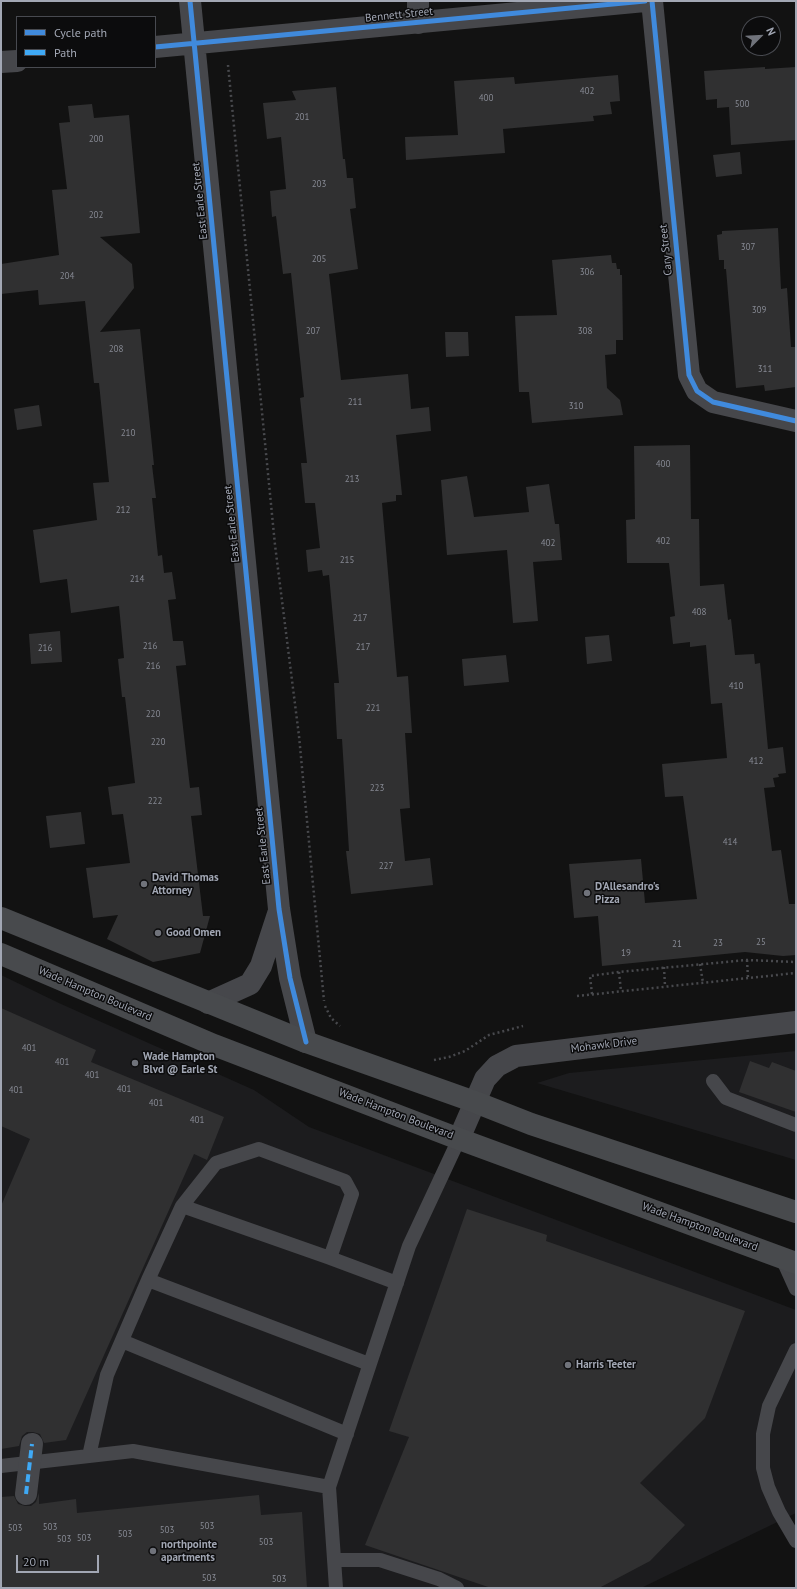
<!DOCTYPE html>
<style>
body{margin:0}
#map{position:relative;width:797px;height:1589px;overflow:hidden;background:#121212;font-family:"PT Sans",sans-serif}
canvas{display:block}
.frame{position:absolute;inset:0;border:2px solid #a2a7b4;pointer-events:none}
.legend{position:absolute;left:16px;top:16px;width:140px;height:52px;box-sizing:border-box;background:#0c0c0d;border:1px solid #484a50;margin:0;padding:5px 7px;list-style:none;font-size:12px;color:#a2a7b4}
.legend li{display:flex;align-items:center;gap:8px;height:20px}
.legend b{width:20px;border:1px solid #484a50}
.north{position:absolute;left:741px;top:16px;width:40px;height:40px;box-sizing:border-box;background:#0c0c0d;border:1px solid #484a50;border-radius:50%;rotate:66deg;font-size:11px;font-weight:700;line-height:16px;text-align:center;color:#a2a7b4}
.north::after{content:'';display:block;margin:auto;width:14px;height:18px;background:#70737b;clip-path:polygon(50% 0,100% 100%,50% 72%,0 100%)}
.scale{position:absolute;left:16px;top:1555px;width:83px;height:18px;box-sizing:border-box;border:2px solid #a2a7b4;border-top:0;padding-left:5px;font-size:12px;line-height:14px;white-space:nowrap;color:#a2a7b4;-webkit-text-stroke:3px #0c0c0d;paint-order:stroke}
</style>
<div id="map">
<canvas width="797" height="1589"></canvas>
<div class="frame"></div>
<ul class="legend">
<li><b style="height:5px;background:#408adc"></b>Cycle path</li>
<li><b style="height:5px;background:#3fa9f5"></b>Path</li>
</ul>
<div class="north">N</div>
<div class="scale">20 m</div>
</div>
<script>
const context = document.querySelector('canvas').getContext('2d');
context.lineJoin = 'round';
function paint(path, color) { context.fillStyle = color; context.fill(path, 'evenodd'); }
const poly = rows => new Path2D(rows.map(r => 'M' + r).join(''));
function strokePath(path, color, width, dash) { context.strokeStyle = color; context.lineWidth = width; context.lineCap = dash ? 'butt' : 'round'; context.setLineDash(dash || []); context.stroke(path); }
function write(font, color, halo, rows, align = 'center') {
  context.font = font + ' "PT Sans",sans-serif'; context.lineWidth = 3; context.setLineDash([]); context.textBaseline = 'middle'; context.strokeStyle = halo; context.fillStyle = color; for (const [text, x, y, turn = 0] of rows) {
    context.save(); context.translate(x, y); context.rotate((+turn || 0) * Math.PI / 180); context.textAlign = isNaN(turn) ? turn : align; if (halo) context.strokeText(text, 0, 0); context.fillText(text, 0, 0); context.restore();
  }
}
paint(poly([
 [1,975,61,1004,254,1090,309,1127,796,1310,796,1513,641,1588,1,1588],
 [796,1051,796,1160,537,1083,569,1073]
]), '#1c1c1e');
paint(poly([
 [765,67,765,69,796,67,796,140,731,145,729,107,717,108,717,99,706,100,704,71],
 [618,75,620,101,610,102,612,114,593,116,594,121,503,129,505,153,406,160,405,137,458,135,454,81,514,77,515,84],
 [336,87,343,159,345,159,347,178,353,178,356,208,350,209,358,269,329,274,341,380,408,374,411,409,429,407,431,431,396,435,402,495,396,495,396,501,382,503,397,677,408,676,412,733,405,733,410,808,400,809,405,861,430,858,433,885,351,894,346,851,349,851,342,739,337,739,334,683,339,683,329,575,323,576,322,570,308,572,306,550,320,548,315,503,305,503,301,463,307,463,300,398,304,397,291,273,283,274,276,216,272,217,270,191,286,189,281,137,267,139,263,103,296,100,292,91],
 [92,104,94,118,129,115,140,233,100,237,132,264,134,288,100,332,140,329,154,465,152,465,156,498,152,498,158,556,162,555,164,573,172,572,176,599,168,600,173,641,183,641,186,665,176,666,190,788,199,787,202,815,191,816,203,916,210,916,200,953,153,962,107,939,118,915,93,918,86,868,130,863,123,814,112,815,108,787,135,783,125,697,122,697,118,659,124,658,119,606,71,613,67,579,40,583,33,530,97,520,93,483,109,482,99,383,94,383,85,301,39,305,38,290,1,294,1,264,59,255,52,190,67,189,59,123,70,122,68,106],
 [740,152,742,174,716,177,713,155],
 [778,228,781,289,787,288,791,347,796,347,796,387,765,391,764,385,736,388,726,269,724,269,724,260,719,260,717,235,722,234,722,231],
 [611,255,612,263,616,263,617,269,620,269,620,275,622,275,623,340,616,340,616,354,605,355,607,388,620,400,623,415,532,423,529,392,519,392,515,316,557,315,552,260],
 [445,332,468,332,469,356,446,357],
 [39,405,42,426,17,430,14,409],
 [690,445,691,519,699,519,700,586,724,584,728,620,731,619,735,655,754,654,755,664,760,663,768,749,783,747,786,773,778,774,779,777,773,778,775,787,764,788,772,851,781,850,789,904,796,904,796,955,783,956,745,952,602,966,598,916,574,918,569,864,641,859,645,903,697,899,683,796,665,797,662,764,727,758,722,703,711,704,706,645,690,647,690,642,673,644,670,617,675,616,669,563,627,563,626,520,635,519,634,446],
 [467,476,474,517,529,512,526,487,549,484,555,524,559,524,562,560,533,562,538,621,513,623,507,550,447,555,441,480],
 [60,631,62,662,31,664,29,634],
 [609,635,612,661,587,664,585,637],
 [506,655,509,682,464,686,462,659],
 [81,812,85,844,50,848,46,816],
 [1,1008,96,1050,91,1062,224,1117,207,1160,194,1154,66,1440,44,1443,40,1434,33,1432,27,1432,22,1436,19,1446,1,1449,1,1206,30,1139,1,1126],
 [750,1061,769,1068,772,1062,796,1071,796,1112,739,1092],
 [467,1209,547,1235,546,1241,745,1311,705,1418,640,1483,685,1525,650,1561,599,1588,491,1588,365,1545,409,1437,389,1431],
 [39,1493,39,1504,76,1499,77,1513,259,1495,261,1515,302,1512,307,1588,1,1588,1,1497,14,1496,18,1504,25,1506,31,1506,36,1502]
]), '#303031');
strokePath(poly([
 [228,65,275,545,299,736,324,1001],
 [747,960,748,978],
 [700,964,703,983],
 [664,967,665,986],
 [619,972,621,991],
 [592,994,590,976,619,972,747,960,796,962],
 [577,996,796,973],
 [325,1006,331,1018,340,1026],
 [434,1060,449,1057,465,1051,489,1035,523,1026]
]), '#48494d', 2.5, [2, 3]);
strokePath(poly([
 [713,1081,726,1098,796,1125],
 [182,1206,330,1258],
 [782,1258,796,1289],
 [148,1280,369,1364],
 [122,1341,347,1434],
 [796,1350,769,1406,763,1434,763,1468,768,1487,779,1512,796,1541],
 [89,1456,107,1375,148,1280,182,1206,216,1163,259,1149,345,1181,352,1194,330,1258,397,1283],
 [1,1466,133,1451,329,1487,409,1246,459,1139],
 [329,1487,336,1588],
 [334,1560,380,1560,439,1579,457,1588]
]), '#46474b', 14);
strokePath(poly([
 [190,1,279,909,290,978,306,1042],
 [418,1,418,23],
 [652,1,689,375,697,391,713,402,796,421],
 [155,47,645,1],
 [1,62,17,61],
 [208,1003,250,984,261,966,278,914]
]), '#46474b', 22);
strokePath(poly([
 [459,1139,485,1079,497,1066,516,1056,796,1022]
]), '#46474b', 22);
strokePath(poly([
 [1,918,306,1042,475,1102,531,1124,796,1212],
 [1,954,214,1045,459,1139,796,1263]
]), '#484a4d', 22);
strokePath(poly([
 [26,1494,32,1444]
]), '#46474b', 22);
strokePath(poly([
 [26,1494,32,1444]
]), '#3fa9f5', 4, [8, 4]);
strokePath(poly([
 [190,1,279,909,290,978,306,1042],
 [652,1,689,375,697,391,713,402,796,421],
 [155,47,645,1]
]), '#408adc', 5);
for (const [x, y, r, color] of [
 [144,884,4,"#70737b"],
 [587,893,4,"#70737b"],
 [158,933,4,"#70737b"],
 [135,1063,4,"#70737b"],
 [568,1365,4,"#70737b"],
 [153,1551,4,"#70737b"]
]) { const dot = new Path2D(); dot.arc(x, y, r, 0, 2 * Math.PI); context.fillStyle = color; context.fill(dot); strokePath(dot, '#0c0c0d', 1.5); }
write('9px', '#868993', null, [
 ["402",587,91],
 ["400",486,98],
 ["500",742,104],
 ["201",302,117],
 ["200",96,139],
 ["203",319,184],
 ["202",96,215],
 ["307",748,247],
 ["205",319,259],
 ["306",587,272],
 ["204",67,276],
 ["309",759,310],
 ["207",313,331],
 ["308",585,331],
 ["208",116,349],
 ["311",765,369],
 ["211",355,402],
 ["310",576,406],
 ["210",128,433],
 ["400",663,464],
 ["213",352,479],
 ["212",123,510],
 ["402",663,541],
 ["402",548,543],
 ["215",347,560],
 ["214",137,579],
 ["408",699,612],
 ["217",360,618],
 ["216",150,646],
 ["217",363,647],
 ["216",45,648],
 ["216",153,666],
 ["410",736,686],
 ["221",373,708],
 ["220",153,714],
 ["220",158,742],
 ["412",756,761],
 ["223",377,788],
 ["222",155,801],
 ["414",730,842],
 ["227",386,866],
 ["25",761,942],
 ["23",718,943],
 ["21",677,944],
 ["19",626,953],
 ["401",29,1048],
 ["401",62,1062],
 ["401",92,1075],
 ["401",124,1089],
 ["401",16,1090],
 ["401",156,1103],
 ["401",197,1120],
 ["503",207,1526],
 ["503",50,1527],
 ["503",15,1528],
 ["503",167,1530],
 ["503",125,1534],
 ["503",84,1538],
 ["503",64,1539],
 ["503",266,1542],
 ["503",209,1578],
 ["503",279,1579]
]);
write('11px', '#a2a7b4', '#0c0c0d', [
 ["Bennett Street",399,15,-6],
 ["East Earle Street",200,201,-96],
 ["Cary Street",666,250,-96],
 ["East Earle Street",232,524,-96],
 ["East Earle Street",263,846,-96],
 ["Wade Hampton Boulevard",95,994,23],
 ["Mohawk Drive",604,1045,-7],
 ["Wade Hampton Boulevard",396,1114,21],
 ["Wade Hampton Boulevard",700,1227,20]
]);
write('bold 11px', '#a2a7b4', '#0c0c0d', [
 ["David Thomas",152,878],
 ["Attorney",152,891],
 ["D'Allesandro's",595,887],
 ["Pizza",595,900],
 ["Good Omen",166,933],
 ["Wade Hampton",143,1057],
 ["Blvd @ Earle St",143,1070],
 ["Harris Teeter",576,1365],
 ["northpointe",161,1545],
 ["apartments",161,1558]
], 'left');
</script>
